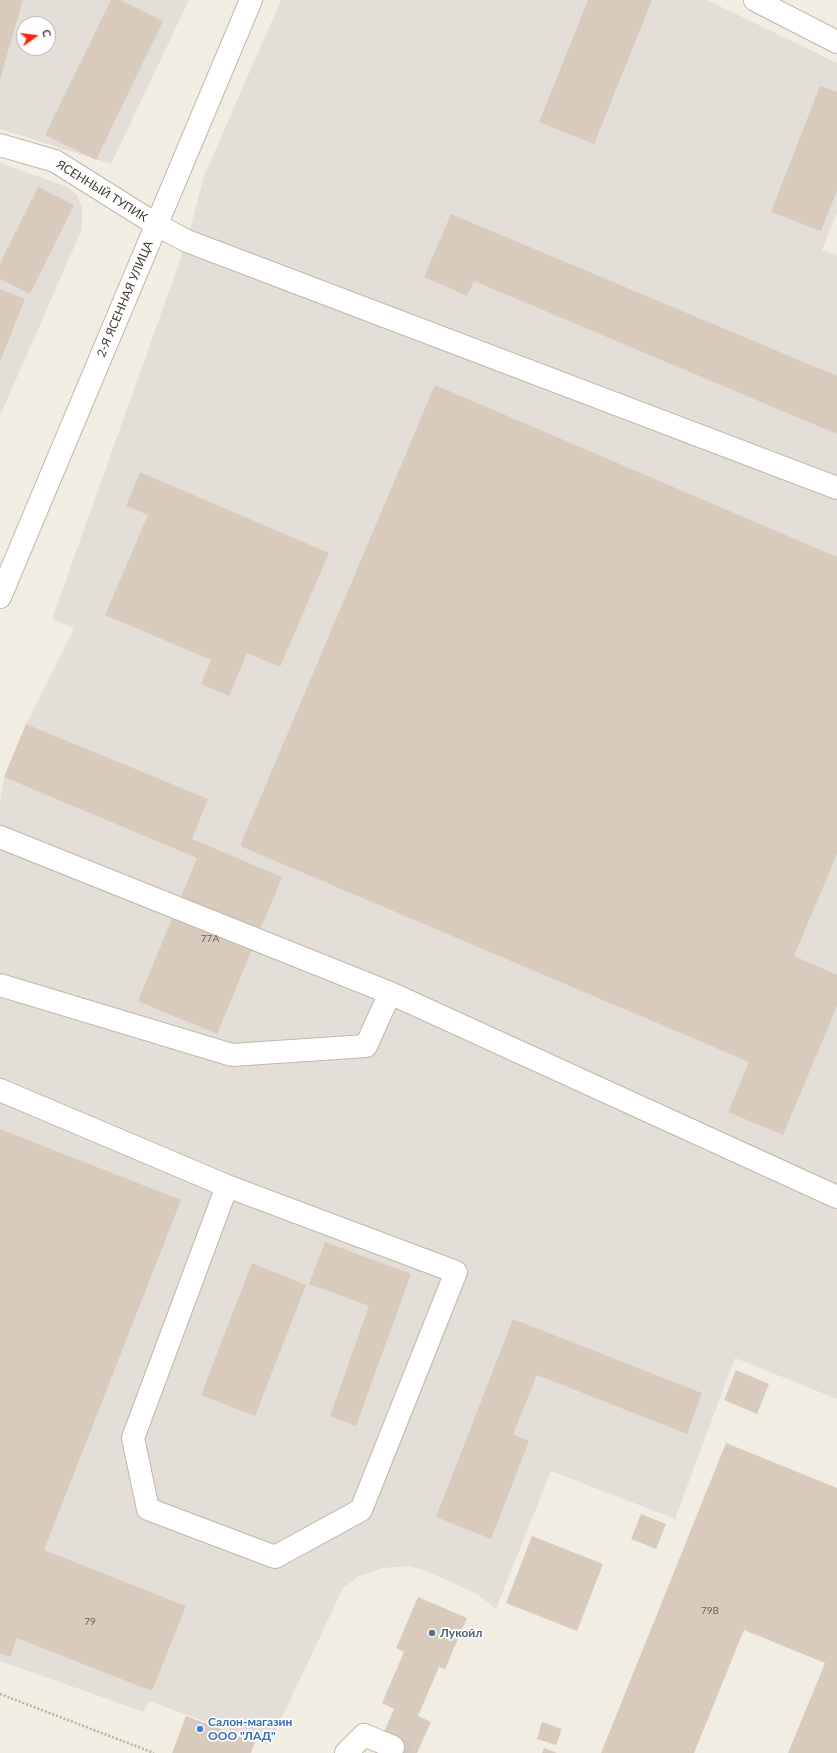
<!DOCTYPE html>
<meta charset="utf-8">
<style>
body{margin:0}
#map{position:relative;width:837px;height:1753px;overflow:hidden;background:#f2ede3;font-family:Lato,sans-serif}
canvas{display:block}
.north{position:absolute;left:16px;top:16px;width:40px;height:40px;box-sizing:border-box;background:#fff;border:1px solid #b4b1ad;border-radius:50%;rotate:76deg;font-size:11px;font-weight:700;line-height:16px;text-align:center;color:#443d33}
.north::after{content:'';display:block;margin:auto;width:14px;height:18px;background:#ff260e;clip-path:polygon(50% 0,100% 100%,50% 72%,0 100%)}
</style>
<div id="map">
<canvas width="837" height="1753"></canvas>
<div class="north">С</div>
</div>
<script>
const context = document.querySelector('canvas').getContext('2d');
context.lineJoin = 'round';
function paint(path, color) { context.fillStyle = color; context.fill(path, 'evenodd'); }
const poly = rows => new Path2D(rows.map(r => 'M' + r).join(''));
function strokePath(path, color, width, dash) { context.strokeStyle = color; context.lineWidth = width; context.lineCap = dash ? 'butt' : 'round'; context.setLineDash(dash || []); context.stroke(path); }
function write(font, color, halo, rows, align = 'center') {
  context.font = font + ' Lato,sans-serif'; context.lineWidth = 3.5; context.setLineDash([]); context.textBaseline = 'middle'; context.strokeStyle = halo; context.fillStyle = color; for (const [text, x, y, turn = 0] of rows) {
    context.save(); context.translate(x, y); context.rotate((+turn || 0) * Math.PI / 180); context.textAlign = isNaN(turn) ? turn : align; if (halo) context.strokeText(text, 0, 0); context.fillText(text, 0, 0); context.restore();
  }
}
paint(poly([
 [0,0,189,0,111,164,0,129],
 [24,24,48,24,48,48,24,48],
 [281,0,707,0,837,63,837,212,822,250,837,256,837,1399,735,1358,675,1519,551,1471,496,1609,477,1594,424,1570,406,1566,383,1568,359,1576,343,1588,269,1745,149,1701,144,1712,0,1661,0,802,4,777,26,724,74,628,52,619,187,241,204,176],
 [0,163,65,186,77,195,82,207,82,229,0,416]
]), '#e4ded8');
paint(poly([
 [0,0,23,0,0,79],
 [111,0,120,0,163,21,96,160,45,135],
 [588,0,652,0,594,144,539,122],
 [820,86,837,92,837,191,821,231,771,212],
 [38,187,74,205,30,294,0,279,0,263],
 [451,214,837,376,837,434,474,281,467,296,424,277],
 [0,289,25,299,0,361],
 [435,385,837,557,837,854,794,956,837,975,837,1006,783,1135,728,1112,749,1062,240,846],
 [140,472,329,553,280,667,247,653,229,696,201,684,211,660,105,615,148,515,126,506],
 [26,724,208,799,192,839,282,877,217,1034,138,1001,197,858,4,777],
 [0,1129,181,1200,44,1550,186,1606,152,1691,17,1638,10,1657,0,1653],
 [325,1242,411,1274,356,1426,330,1416,369,1306,309,1284],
 [252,1263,306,1285,255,1416,201,1395],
 [513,1319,702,1393,687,1434,537,1375,513,1434,529,1441,491,1539,436,1517],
 [736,1370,769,1384,757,1414,724,1400],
 [726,1443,837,1488,837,1753,788,1753,825,1663,744,1630,694,1753,601,1753],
 [641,1514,666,1524,656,1549,631,1539],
 [532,1536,603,1564,577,1631,506,1603],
 [418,1597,467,1618,445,1669,439,1667,418,1716,431,1722,417,1753,391,1753,381,1739,394,1709,382,1703,404,1652,396,1648],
 [186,1716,255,1742,251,1753,172,1753],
 [542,1722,562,1729,556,1745,537,1739],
 [544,1748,557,1753,542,1753]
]), '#d8cbbb');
strokePath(poly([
 [393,1747,409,1753]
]), '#cfcac0', 22, [22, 11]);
const minor = poly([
 [755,0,837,42],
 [0,145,55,161,157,225,187,241,837,488],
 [0,597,251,0],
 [0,837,390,993,837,1197],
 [0,985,232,1055,366,1046,390,993],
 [0,1090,227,1186,456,1272,361,1510,275,1557,148,1509,133,1438,227,1186],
 [346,1753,364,1735,393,1747]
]);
strokePath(minor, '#c1b7a8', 24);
strokePath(poly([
 [0,1694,154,1753]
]), '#c1af96', 2.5, [2, 2]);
strokePath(minor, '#fff', 22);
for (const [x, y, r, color] of [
 [432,1633,4,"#5c6f8a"],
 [200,1729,4,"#3f7fe0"]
]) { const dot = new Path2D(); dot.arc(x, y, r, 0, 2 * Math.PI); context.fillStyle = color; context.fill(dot); strokePath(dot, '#fff', 1.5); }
write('10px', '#696055', null, [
 ["77А",210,939],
 ["79В",710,1611],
 ["79",90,1622]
]);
write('12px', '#443d33', '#fff', [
 ["ЯСЕННЫЙ ТУПИК",102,191,32],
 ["2-Я ЯСЕННАЯ УЛИЦА",125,299,-67]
]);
write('bold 12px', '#4e5e75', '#fff', [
 ["Лукойл",440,1633]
], 'left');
write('bold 12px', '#366cbe', '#fff', [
 ["Салон-магазин",208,1722],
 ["ООО \"ЛАД\"",208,1736]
], 'left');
</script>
